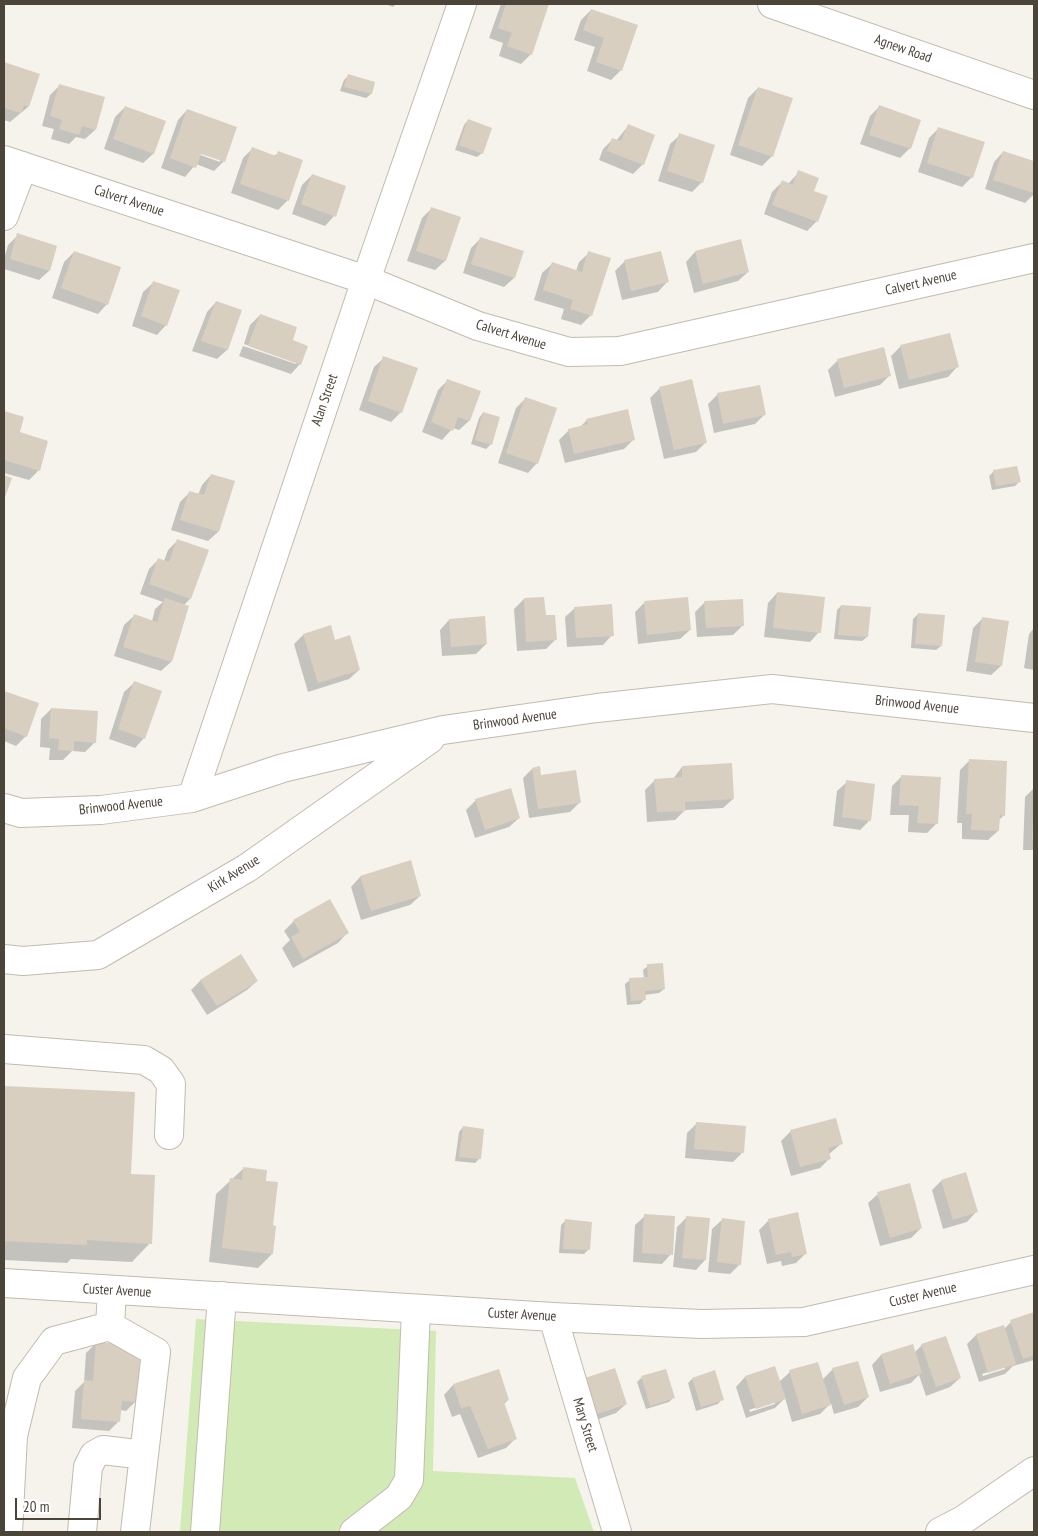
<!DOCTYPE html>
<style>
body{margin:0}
#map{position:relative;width:1038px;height:1536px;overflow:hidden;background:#f6f3ec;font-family:"PT Sans Narrow",sans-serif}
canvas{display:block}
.frame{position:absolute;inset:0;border:5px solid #4b4439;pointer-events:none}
.scale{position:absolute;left:15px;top:1498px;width:86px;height:22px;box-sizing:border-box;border:2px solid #4b4439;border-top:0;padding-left:6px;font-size:15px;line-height:18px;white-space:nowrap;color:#4b4439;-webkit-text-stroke:4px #fff;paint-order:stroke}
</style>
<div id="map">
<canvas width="1038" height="1536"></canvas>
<div class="frame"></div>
<div class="scale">20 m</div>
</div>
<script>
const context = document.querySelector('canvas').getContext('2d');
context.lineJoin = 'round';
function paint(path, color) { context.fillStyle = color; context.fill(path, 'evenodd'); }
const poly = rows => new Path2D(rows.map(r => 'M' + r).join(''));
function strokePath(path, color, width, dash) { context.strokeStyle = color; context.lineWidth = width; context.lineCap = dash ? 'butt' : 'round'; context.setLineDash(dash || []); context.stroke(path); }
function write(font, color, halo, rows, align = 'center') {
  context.font = font + ' "PT Sans Narrow",sans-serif'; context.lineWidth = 4; context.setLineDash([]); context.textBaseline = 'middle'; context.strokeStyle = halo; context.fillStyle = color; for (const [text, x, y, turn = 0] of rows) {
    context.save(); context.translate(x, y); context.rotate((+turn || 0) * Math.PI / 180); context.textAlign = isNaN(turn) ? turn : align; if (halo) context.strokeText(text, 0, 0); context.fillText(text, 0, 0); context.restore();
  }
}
paint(poly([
 [196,1319,436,1331,433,1471,575,1478,594,1532,180,1532]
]), '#d2eab5');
paint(poly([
 [385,4,396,4,393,7],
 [501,4,548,4,531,54,521,64,499,56,503,43,489,38],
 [591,10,621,70,611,80,587,71,595,47,574,40,581,20],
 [4,63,39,74,28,107,10,122,4,120],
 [348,76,374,83,371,94,366,98,340,91,344,80],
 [60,85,95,130,85,139,76,137,69,144,51,139,54,129,42,126,50,95],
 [758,88,772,156,762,166,730,155,748,98],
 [125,107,165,122,153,154,143,163,104,149,115,117],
 [879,107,910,148,900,158,860,144,870,116],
 [187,110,224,161,214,171,196,164,185,177,161,168,178,120],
 [196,150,220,159,220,162,195,153],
 [468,120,482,153,477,157,455,150,464,125],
 [628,126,643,164,633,174,599,160,603,149,613,139,616,141],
 [939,128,972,177,962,187,918,172,929,138],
 [680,135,702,182,692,192,658,181,670,144],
 [252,149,274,156,278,153,288,200,278,210,231,193,243,158],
 [1003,152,1034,162,1034,194,1025,203,985,189,994,162],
 [799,172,817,221,807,231,764,214,772,192,782,182,788,184],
 [312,175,334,216,325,226,292,214,302,185],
 [431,209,459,217,445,261,435,270,407,261,422,218],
 [18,235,56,247,49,271,39,280,4,269,4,259,8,245],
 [481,238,522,252,514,278,504,287,463,273,471,248],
 [74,252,107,304,98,314,52,298,64,262],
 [695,252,748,272,738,281,694,293,686,262],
 [589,253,591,315,581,325,561,319,564,309,534,300,542,273,552,264,576,271,579,262],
 [625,261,667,282,658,292,622,300,615,271],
 [153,283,166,325,157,335,132,326,143,292],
 [216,302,241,311,227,350,217,359,192,351,207,312],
 [260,315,291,341,300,364,291,374,239,356,243,346,296,364,296,362,244,344,250,325],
 [901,346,957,367,948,377,899,389,891,356],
 [384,358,401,412,391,422,359,410,374,367],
 [838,360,889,376,880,385,835,397,828,370],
 [447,381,469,421,459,430,453,428,442,440,422,432,438,390],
 [691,381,706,442,696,452,664,459,650,398,659,389],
 [718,394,764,415,755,424,714,433,708,404],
 [525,399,537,463,528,473,498,463,516,408],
 [4,412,23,418,18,433,47,442,38,471,29,480,4,473],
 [483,413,491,444,486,449,471,444,479,418],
 [587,420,634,439,624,449,565,463,559,440,569,430,580,427],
 [994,471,1020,481,1015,486,992,490,989,476],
 [211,475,218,532,208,541,171,530,180,502,190,492,198,495,202,485],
 [178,540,190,599,183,606,171,662,161,671,114,656,124,625,134,616,152,621,155,609,163,602,140,594,149,569,159,559,164,561,168,550],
 [777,593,819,632,810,642,764,637,768,603],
 [524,599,545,617,555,640,546,649,517,651,514,609],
 [705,602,743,625,733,635,697,637,695,612],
 [644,603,690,630,680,639,638,644,635,612],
 [841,606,867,637,862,641,834,639,837,610],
 [575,608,612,635,603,645,567,647,565,617],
 [918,614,941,646,936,650,911,648,913,619],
 [983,618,1001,666,991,675,966,671,973,628],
 [449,620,486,644,476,654,442,656,440,630],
 [330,626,335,642,359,670,349,679,308,692,294,644,303,635],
 [1034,628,1034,670,1024,668,1029,634],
 [134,683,144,738,135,748,109,739,124,692],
 [4,692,37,704,26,736,16,746,4,741],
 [51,709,95,742,85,752,72,751,63,760,49,760,50,748,40,747,41,719],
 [970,760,1004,815,998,821,998,831,988,840,962,839,962,823,957,823,960,770],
 [682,767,733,799,723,808,685,810,675,820,647,822,645,790,655,780,673,779],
 [532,769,540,776,580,802,570,812,529,818,523,778],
 [902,776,936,824,927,833,908,832,909,815,890,815,892,786],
 [847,782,870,820,860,830,833,826,837,791],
 [1034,788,1034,850,1023,850,1025,797],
 [476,800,519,818,509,827,475,838,466,810],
 [360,877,420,896,410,905,361,920,351,887],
 [294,921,347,933,338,943,293,968,282,948,290,940,284,931],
 [241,955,257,981,247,990,207,1015,191,990,200,981],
 [648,966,664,989,659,993,644,995,644,1000,640,1004,627,1005,625,984,630,980,644,978,643,970],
 [4,1087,134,1094,130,1175,150,1243,132,1262,71,1259,67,1263,4,1260],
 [697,1123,743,1152,733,1162,685,1158,687,1133],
 [463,1127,479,1159,475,1163,455,1161,459,1132],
 [791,1131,841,1144,829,1154,830,1158,820,1168,791,1176,781,1141],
 [244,1168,265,1182,272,1226,272,1254,258,1268,209,1262,216,1194],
 [941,1181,976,1212,967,1222,943,1229,932,1190],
 [878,1194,921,1228,911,1238,880,1246,868,1203],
 [645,1216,671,1254,662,1264,633,1262,635,1225],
 [687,1217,705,1260,696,1270,673,1267,677,1227],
 [722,1220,740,1264,730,1274,708,1272,712,1229],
 [769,1220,806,1253,796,1263,782,1266,781,1261,767,1264,759,1230],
 [565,1221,588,1250,584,1254,559,1253,561,1225],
 [1034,1314,1034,1360,1013,1366,1005,1374,979,1382,967,1344,976,1335,1004,1329,1011,1322],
 [1005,1367,1005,1369,983,1376,982,1374],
 [96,1343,136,1401,126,1411,120,1410,119,1421,109,1431,72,1428,75,1391,84,1382,86,1353],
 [922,1345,960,1378,950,1387,926,1396,919,1375,911,1383,880,1392,872,1365,881,1355,914,1353],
 [774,1367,779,1382,790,1372,822,1380,833,1369,868,1397,858,1407,834,1414,831,1403,820,1414,792,1422,785,1398,775,1408,746,1418,736,1387,745,1377],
 [775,1401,775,1404,750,1412,749,1410],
 [498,1370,508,1400,503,1405,515,1439,506,1448,478,1458,460,1414,452,1417,444,1395,453,1385],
 [641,1378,674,1397,669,1402,646,1409,637,1382],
 [586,1379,626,1404,616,1413,588,1423],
 [692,1379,722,1399,718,1404,696,1411,688,1383]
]), '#0003');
paint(poly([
 [506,4,549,4,532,55,507,46,512,33,498,28],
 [591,9,638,25,622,71,596,62,604,38,583,30],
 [4,62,40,74,29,107,24,105,21,113,4,108],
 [348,74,375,82,372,94,344,87],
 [59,84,105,97,96,130,82,126,79,135,59,129,62,120,50,116],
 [758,87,793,98,773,157,738,145],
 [879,105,921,120,911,149,869,135],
 [125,106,166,121,154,154,113,139],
 [187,109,237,127,225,162,201,154,196,168,170,158],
 [468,119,492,128,483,154,459,145],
 [628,124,655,135,644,165,607,151,612,138,621,141],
 [938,127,985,142,973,178,927,163],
 [679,133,715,145,703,183,667,171],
 [252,147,276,156,278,151,303,160,289,201,240,184],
 [1003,151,1034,161,1034,193,993,180],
 [798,170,819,178,814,191,828,196,818,222,772,205,782,180,793,185],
 [312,174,346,186,336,217,301,204],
 [431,207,461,217,446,261,416,251],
 [17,233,57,246,50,271,10,259],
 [480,237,524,251,515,278,471,264],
 [741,239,749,272,703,284,695,251],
 [74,251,121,267,108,305,61,288],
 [588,251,611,258,592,316,570,309,573,300,543,290,552,262,582,272],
 [661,251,669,282,631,291,624,260],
 [153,281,180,290,167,326,141,316],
 [216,301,242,310,228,350,201,341],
 [260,314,297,327,293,340,308,346,301,365,248,346],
 [950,333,959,367,909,380,900,345],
 [884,347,891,376,844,388,837,359],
 [383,356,418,368,402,413,368,401],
 [447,379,481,391,470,421,458,417,453,431,431,422],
 [692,379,707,443,674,450,659,387],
 [760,385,766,415,723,424,717,393],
 [525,397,557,408,538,464,506,453],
 [628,409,635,440,574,454,568,429,588,424,586,419],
 [4,411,24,417,20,432,48,441,40,471,4,460],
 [483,412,500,417,492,445,475,440],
 [1017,466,1021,482,996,486,993,470],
 [211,474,235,481,219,532,180,520,189,491,204,495],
 [4,475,12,478,4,500],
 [177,539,209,550,191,599,149,584,158,558,169,562],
 [777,592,825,597,821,633,773,628],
 [544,597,546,615,555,615,557,640,526,642,524,598],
 [688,597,691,630,647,635,644,601],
 [165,598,189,606,172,662,123,647,134,614,157,622],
 [743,599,744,626,706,628,704,601],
 [612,604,614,636,576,638,574,607],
 [841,605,871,607,868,637,838,635],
 [918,613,945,615,942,646,915,644],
 [485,616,487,644,451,647,449,619],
 [982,617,1009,621,1002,666,975,662],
 [331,625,335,640,350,635,360,670,318,683,303,634],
 [134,681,162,691,145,739,118,729],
 [4,691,39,703,27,737,4,728],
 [51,708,98,711,96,743,74,741,74,751,58,750,59,739,49,738],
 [969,759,1007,761,1005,816,1000,815,999,831,971,830,972,814,966,814],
 [732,763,734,799,685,802,686,811,657,812,654,779,682,777,682,766],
 [540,766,541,775,576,770,581,803,538,809,532,768],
 [901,775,941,777,938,824,917,823,919,806,899,805],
 [846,780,875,784,871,821,842,817],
 [511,788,520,818,485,830,475,799],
 [1033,816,1034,816,1034,841,1032,840],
 [411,860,421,896,371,911,360,876],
 [330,899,349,933,303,959,291,937,300,932,293,920],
 [241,954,258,981,217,1006,200,980],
 [663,963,665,989,645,991,646,1000,631,1001,629,978,648,977,647,964],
 [4,1086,135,1092,131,1174,155,1175,152,1244,87,1240,87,1245,4,1241],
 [836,1118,843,1144,828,1148,831,1159,800,1167,790,1130],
 [696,1122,746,1126,744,1153,694,1149],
 [463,1126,484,1129,481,1159,459,1157],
 [243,1167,267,1170,266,1181,278,1182,273,1225,276,1226,273,1254,222,1248,230,1178,242,1180],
 [966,1172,978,1212,953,1220,941,1180],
 [910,1183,922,1228,890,1238,877,1192],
 [798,1212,807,1254,792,1257,791,1252,776,1255,768,1219],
 [644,1214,675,1216,673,1255,642,1253],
 [686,1216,710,1218,706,1260,682,1258],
 [722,1218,745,1221,741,1265,717,1262],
 [565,1219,592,1222,590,1250,563,1249],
 [1034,1312,1034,1355,1023,1359,1010,1320],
 [1004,1325,1016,1364,988,1373,976,1334],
 [946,1336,961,1378,936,1387,921,1344],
 [96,1342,141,1345,137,1402,122,1401,120,1422,81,1419,84,1380,93,1381],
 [913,1344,922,1373,890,1384,881,1354],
 [858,1361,869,1397,844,1405,832,1368],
 [818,1362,831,1405,802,1414,789,1370],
 [775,1366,786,1399,756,1409,745,1376],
 [615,1368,627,1404,597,1414,585,1378],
 [499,1369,509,1400,504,1402,517,1439,488,1449,470,1406,461,1408,453,1384],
 [666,1369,675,1398,650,1406,641,1376],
 [715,1370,724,1400,701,1407,692,1378]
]), '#d8cfc1');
const minor = poly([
 [772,4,1034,95],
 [4,160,366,280,478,326,569,352,620,351,1034,258],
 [4,216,23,166],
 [192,798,366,280,462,4],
 [4,808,21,813,101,810,192,798,283,768,443,730,597,708,772,689,1034,718],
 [4,959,23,961,98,955,247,868,430,739],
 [4,1049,144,1060,161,1070,171,1084,169,1135],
 [4,1283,553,1317,701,1324,804,1322,1034,1270],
 [553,1317,617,1532],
 [110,1326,156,1352,135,1532],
 [8,1532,13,1436,27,1378,54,1341,110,1326,112,1291],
 [82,1532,88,1467,94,1455,103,1450,144,1455],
 [205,1532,222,1296],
 [354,1532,399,1497,409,1480,416,1309],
 [940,1532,963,1520,1034,1471]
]);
strokePath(minor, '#c2bbae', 30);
strokePath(minor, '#fff', 28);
write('14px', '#4b4439', '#fff', [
 ["Agnew Road",903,49,19],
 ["Calvert Avenue",129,201,18],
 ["Calvert Avenue",921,283,-13],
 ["Calvert Avenue",511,335,17],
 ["Alan Street",325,400,-71],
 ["Brinwood Avenue",917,705,6],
 ["Brinwood Avenue",515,720,-8],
 ["Brinwood Avenue",121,806,-6],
 ["Kirk Avenue",234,874,-32],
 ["Custer Avenue",117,1291,3],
 ["Custer Avenue",923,1295,-13],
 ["Custer Avenue",522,1315,3],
 ["Mary Street",585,1425,73]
]);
</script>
